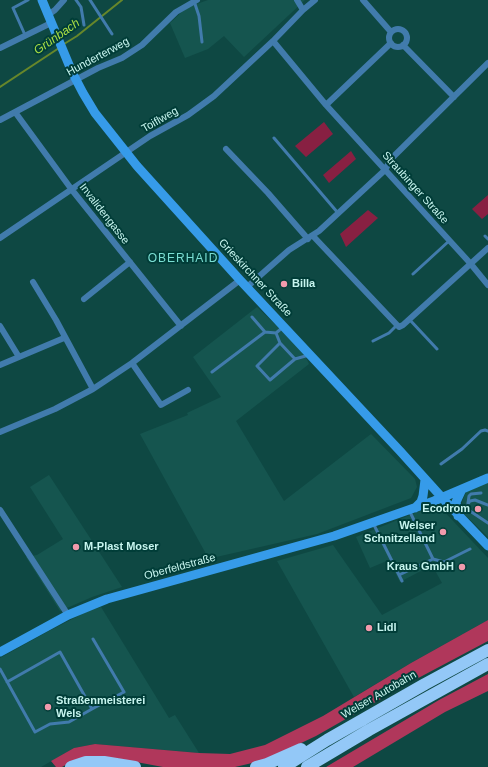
<!DOCTYPE html>
<meta charset="utf-8">
<style>
body{margin:0}
canvas{display:block;background:#0e4843}
</style>
<canvas width="488" height="767"></canvas>
<script>
const context = document.querySelector('canvas').getContext('2d');
context.lineJoin = 'round';
function paint(path, color) { context.fillStyle = color; context.fill(path, 'evenodd'); }
const poly = rows => new Path2D(rows.map(r => 'M' + r).join(''));
function strokePath(path, color, width, dash) { context.strokeStyle = color; context.lineWidth = width; context.lineCap = dash ? 'butt' : 'round'; context.setLineDash(dash || []); context.stroke(path); }
function write(font, color, halo, rows, align = 'center') {
  context.font = font + ' Arial,sans-serif'; context.lineWidth = 4; context.setLineDash([]); context.textBaseline = 'middle'; context.strokeStyle = halo; context.fillStyle = color; for (const [text, x, y, turn = 0] of rows) {
    context.save(); context.translate(x, y); context.rotate((+turn || 0) * Math.PI / 180); context.textAlign = isNaN(turn) ? turn : align; if (halo) context.strokeText(text, 0, 0); context.fillText(text, 0, 0); context.restore();
  }
}
paint(poly([
 [208,0,305,0,244,57,224,36,208,49,185,58,170,23,186,8],
 [257,307,303,351,309,364,236,421,284,501,371,434,415,479,417,487,411,498,317,534,203,560,205,552,140,434,188,415,187,413,221,397,193,357],
 [49,475,122,587,92,597,60,611,26,557,37,555,63,539,30,487],
 [488,482,488,537,464,514,462,502,466,492],
 [437,504,488,558,488,620,411,663,354,697,277,561,333,545,382,615,442,583,432,565,400,582,389,560,370,568,356,537],
 [101,607,169,718,175,715,199,753,95,744,74,748,41,767,0,767,0,658,49,631,86,612]
]), '#15554f');
paint(poly([
 [324,122,333,134,306,157,295,146],
 [351,151,356,159,329,183,323,175],
 [488,195,488,214,482,219,472,209],
 [368,210,378,218,346,247,340,234]
]), '#882042');
paint(poly([
 [488,620,488,641,407,684,316,736,265,760,235,767,163,767,115,758,69,763,62,767,56,767,51,761,74,748,95,744,199,753,230,754,265,745,323,716,411,663],
 [488,674,488,691,445,712,353,767,326,767,439,700]
]), '#b0375b');
strokePath(poly([
 [64,44,77,36,122,0],
 [0,87,59,48]
]), '#67872a', 2);
strokePath(poly([
 [76,0,81,7,84,25],
 [90,0,112,34],
 [194,1,199,16,202,42],
 [25,35,13,8,28,0],
 [274,138,338,213],
 [485,236,488,239],
 [413,274,449,241],
 [252,317,265,332,276,333],
 [409,319,437,349],
 [282,328,276,333,280,343,295,359,309,355],
 [373,341,389,333,397,325],
 [280,343,257,366,270,380,295,359],
 [212,372,265,332],
 [441,464,462,449,481,431,485,430,488,431],
 [468,503,469,496,471,494,481,493],
 [488,505,475,500,470,501,466,507,470,511,488,523],
 [410,512,433,559,444,562,470,549],
 [374,525,402,581],
 [399,575,433,559],
 [0,669,35,732,50,724,69,722,92,709,60,652,7,682],
 [92,709,124,692,93,639]
]), '#417bac', 3);
strokePath(poly([
 [297,0,303,10],
 [363,0,391,32],
 [48,15,55,10,64,0],
 '389 38a9 9 0 1 1 18 0a9 9 0 1 1-18 0Z',
 [273,41,326,105,470,263,488,285],
 [403,45,454,97],
 [0,48,51,23],
 [326,105,391,43],
 [15,112,72,190,181,326],
 [0,120,98,68,122,58,142,45,176,12,197,0],
 [226,149,268,193,308,239],
 [313,236,399,327,403,325,488,248],
 [0,238,150,136,188,115,214,96,273,41,303,10,315,0],
 [33,282,56,320,93,389],
 [247,287,289,250,319,231,385,170,391,159,488,63],
 [84,299,130,262],
 [0,326,19,357],
 [132,363,161,405,188,390],
 [0,365,64,338],
 [0,432,55,409,93,389,132,363,240,280],
 [0,510,68,615]
]), '#417bac', 6);
strokePath(poly([
 [42,0,72,72,83,93,95,113,137,166,240,280,400,451,446,502,488,546],
 [415,508,421,502,423,496,425,480],
 [458,516,456,502,462,489],
 [0,652,68,615,107,599,334,536,434,501,488,478]
]), '#369be9', 9);
strokePath(poly([
 [71,767,86,762,104,762,135,767],
 [256,767,267,764,301,749],
 [284,767,327,740,425,684,488,650],
 [307,767,369,730,488,664]
]), '#93c8f7', 12);
for (const [x, y, r, color] of [
 [284,284,4,"#f29aac"],
 [478,509,4,"#f29aac"],
 [443,532,4,"#f29aac"],
 [76,547,4,"#f29aac"],
 [462,567,4,"#f29aac"],
 [369,628,4,"#f29aac"],
 [48,707,4,"#f29aac"]
]) { const dot = new Path2D(); dot.arc(x, y, r, 0, 2 * Math.PI); context.fillStyle = color; context.fill(dot); strokePath(dot, '#003d38', 1.5); }
write('11px', '#c7f5ef', '#003d38', [
 ["Hunderterweg",98,57,-28],
 ["Toiflweg",160,120,-30],
 ["Straubinger Straße",415,188,48],
 ["Invalidengasse",104,214,52],
 ["Grieskirchner Straße",255,278,47],
 ["Oberfeldstraße",180,567,-15],
 ["Welser Autobahn",379,695,-30]
]);
write('bold 11px', '#c7f5ef', '#003d38', [
 ["Billa",292,284],
 ["Ecodrom",470,509,"right"],
 ["Welser",435,526,"right"],
 ["Schnitzelland",435,539,"right"],
 ["M-Plast Moser",84,547],
 ["Kraus GmbH",454,567,"right"],
 ["Lidl",377,628],
 ["Straßenmeisterei",56,701],
 ["Wels",56,714]
], 'left');
write('italic 12px', '#abdf44', '#003d38', [
 ["Grünbach",57,37,-35]
]);
context.letterSpacing = '1px';
write('12px', '#7aded3', '#003d38', [
 ["OBERHAID",183,259]
]);
context.letterSpacing = '0px';
</script>
